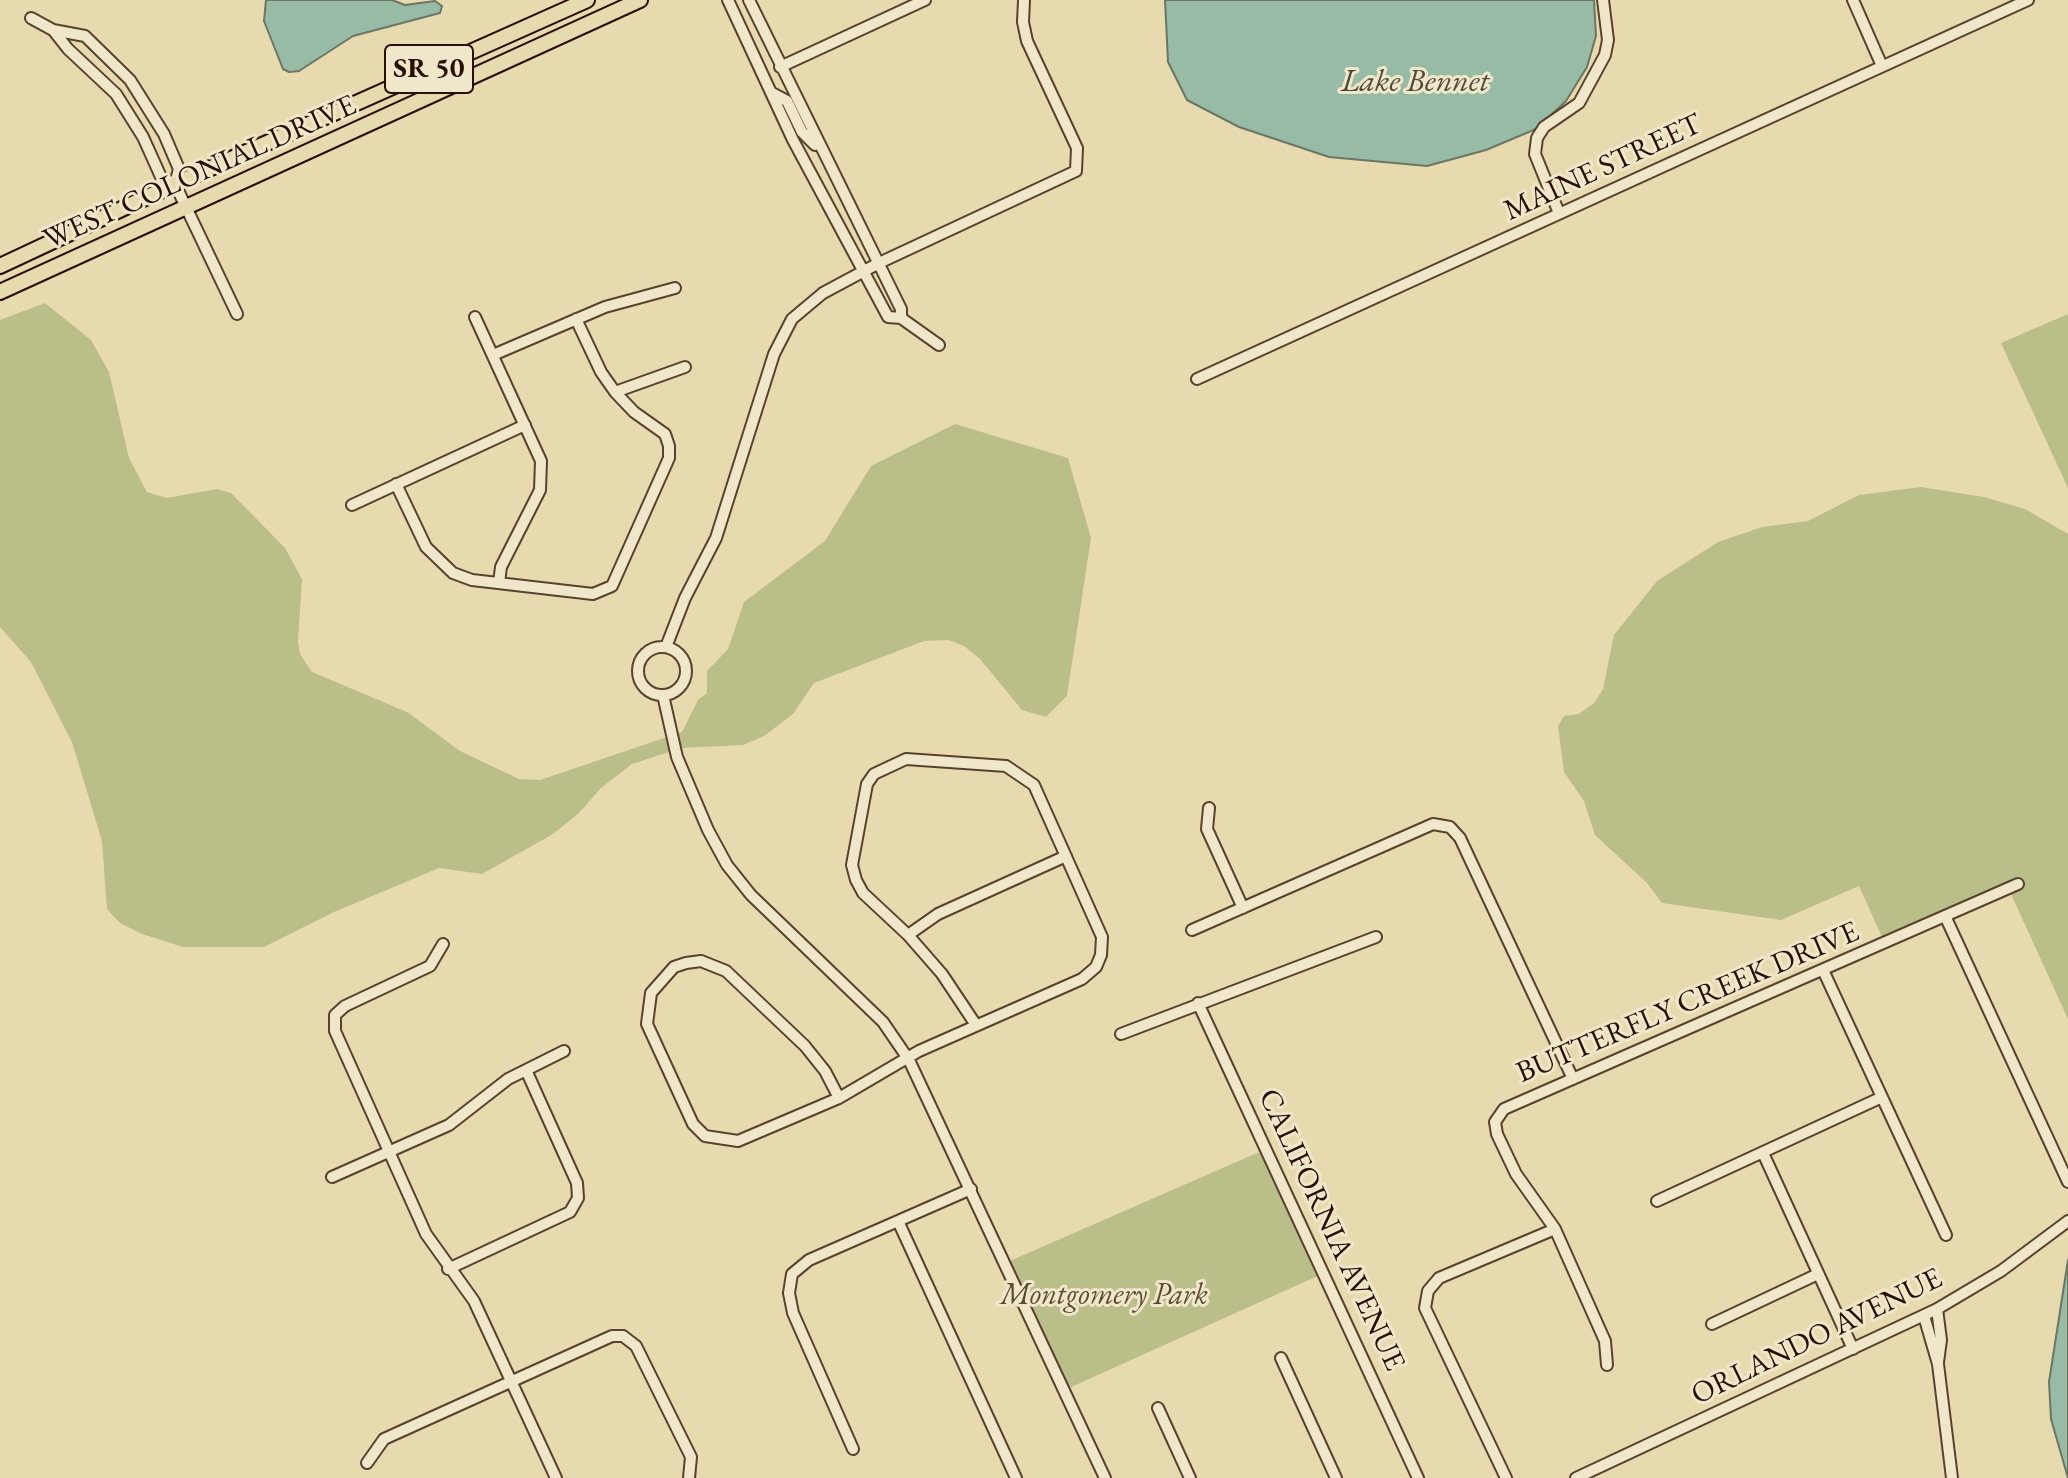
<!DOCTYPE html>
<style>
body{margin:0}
canvas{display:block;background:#e8daaf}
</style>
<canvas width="2068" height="1478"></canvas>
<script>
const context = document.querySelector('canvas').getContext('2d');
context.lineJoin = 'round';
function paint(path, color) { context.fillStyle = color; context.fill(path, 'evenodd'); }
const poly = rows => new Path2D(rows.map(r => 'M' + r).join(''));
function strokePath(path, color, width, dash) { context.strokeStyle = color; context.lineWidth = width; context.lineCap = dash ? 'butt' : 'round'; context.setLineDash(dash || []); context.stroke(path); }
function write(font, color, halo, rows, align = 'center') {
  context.font = font + ' "EB Garamond",serif'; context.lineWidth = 6; context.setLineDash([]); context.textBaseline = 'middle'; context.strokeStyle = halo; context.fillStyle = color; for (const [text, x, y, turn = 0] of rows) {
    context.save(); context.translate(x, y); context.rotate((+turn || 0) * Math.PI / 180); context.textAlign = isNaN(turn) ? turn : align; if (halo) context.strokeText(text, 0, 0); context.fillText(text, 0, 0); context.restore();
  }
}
paint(poly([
 [45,303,91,340,109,372,129,458,147,492,167,498,217,489,231,493,285,548,302,579,298,641,300,654,312,672,407,712,460,751,519,779,540,780,682,732,698,700,707,693,707,671,728,649,744,602,825,541,871,466,955,424,1068,458,1091,538,1067,696,1046,717,1022,710,980,659,964,646,949,640,924,641,814,683,793,714,764,736,743,745,681,748,632,764,601,788,579,813,553,834,482,874,439,868,334,912,264,947,183,947,142,934,120,923,107,909,102,841,72,742,31,662,0,627,0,320],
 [2068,314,2068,488,2001,343],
 [1921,487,1984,497,2025,509,2068,534,2068,1019,2006,883,1882,937,1859,886,1781,920,1662,903,1647,883,1595,835,1584,801,1564,772,1558,726,1564,716,1579,714,1594,703,1603,689,1614,635,1657,581,1718,542,1762,527,1808,521,1859,495],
 [1257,1153,1265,1153,1322,1274,1069,1388,1010,1261]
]), '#babe88');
const water = poly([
 [266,0,392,0,405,5,435,1,442,6,440,13,353,36,299,71,289,72,283,69,264,21,266,0],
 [1165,0,1594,0,1596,36,1587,67,1566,101,1536,129,1486,150,1427,166,1329,157,1239,127,1187,100,1168,62,1165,0],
 [2068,1260,2068,1478,2051,1419,2049,1382,2068,1260]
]);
paint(water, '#98bba5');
strokePath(water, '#6b7664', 2);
const minor = poly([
 [728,0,793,140,888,317,901,318,939,345],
 [749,0,901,309,901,318],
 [1853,0,1882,66],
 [31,18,53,30,85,36,130,80,164,134,179,169,175,184],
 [53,30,68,49,116,94,143,137,161,177,175,184,237,314],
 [780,67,925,0],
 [772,93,787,101,802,132,815,145],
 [1559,213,1535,154,1537,138,1544,127,1579,103,1605,55,1608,40,1603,0],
 [475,317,541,461,540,490,501,567,499,583],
 [493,355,605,307,675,288],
 [1197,379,2028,0],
 [615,392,685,367],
 [396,484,426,547,453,573,472,580,593,594,612,586,669,458,669,446,665,434,634,412,615,392,601,372,576,319],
 [352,505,525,425],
 '638 671a24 24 0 1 1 48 0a24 24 0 1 1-48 0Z',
 [666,647,685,598,716,538,774,354,792,319,823,293,879,263,1076,171,1077,148,1027,41,1023,22,1024,0],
 [663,695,677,757,708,830,727,865,751,895,883,1022,909,1060,1105,1478],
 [1209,808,1207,829,1243,908],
 [1946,918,2068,1182],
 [1192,930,1433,824,1450,827,1460,838,1573,1079],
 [908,935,938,914,1066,856],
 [443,944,430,966,345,1006,335,1015,335,1031,426,1234,474,1301,556,1478],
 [1823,970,1946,1235],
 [1198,1003,1418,1478],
 [1121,1034,1376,937],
 [839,1098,825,1071,805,1046,726,971,701,961,686,963,674,967,651,993,647,1024,693,1124,705,1136,738,1141,839,1098,919,1051,1082,979,1096,967,1101,955,1102,937,1034,785,1006,766,906,759,874,774,867,784,852,865,856,880,863,893,908,935,942,974,976,1025],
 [1763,1153,1853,1349],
 [332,1177,449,1125,508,1079,564,1051],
 [1657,1201,1880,1098],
 [898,1221,1016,1478],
 [448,1269,570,1212,578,1198,577,1183,526,1070],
 [1937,1309,1941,1340,1938,1362],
 [1924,1316,1938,1364,1952,1478],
 [1712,1324,1818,1274],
 [1281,1358,1336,1478],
 [1607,1365,1605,1341,1555,1229,1516,1174,1497,1134,1495,1122,1504,1109,2018,884],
 [1158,1408,1190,1478],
 [853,1449,793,1313,789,1293,792,1274,809,1260,971,1189],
 [367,1463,384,1439,612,1336,623,1336,636,1346,691,1457,689,1478],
 [1506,1478,1425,1308,1428,1291,1439,1278,1555,1229],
 [1576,1478,1937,1309,2001,1271,2068,1221]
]);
const highway = poly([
 [0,266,175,184,587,0],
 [0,292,640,0]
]);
strokePath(minor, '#58422d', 14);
strokePath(highway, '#280f02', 18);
strokePath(minor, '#f0e7cb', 10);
strokePath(highway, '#e8daaf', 14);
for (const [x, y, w] of [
 [429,69,88]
]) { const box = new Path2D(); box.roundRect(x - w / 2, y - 24, w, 48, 6); context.fillStyle = '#f0e7cb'; context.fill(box); strokePath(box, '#280f02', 2); }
write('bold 28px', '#280f02', null, [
 ["SR 50",429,69]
]);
write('30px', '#280f02', '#f0e7cb', [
 ["MAINE STREET",1603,168,-25],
 ["WEST COLONIAL DRIVE",200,173,-24],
 ["BUTTERFLY CREEK DRIVE",1688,1003,-23],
 ["CALIFORNIA AVENUE",1331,1230,65],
 ["ORLANDO AVENUE",1817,1337,-26]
]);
write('italic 30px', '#5b4c31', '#f0e7cb', [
 ["Montgomery Park",1104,1296]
]);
write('italic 32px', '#4f4b3b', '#f0e7cb', [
 ["Lake Bennet",1415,82]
]);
</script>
